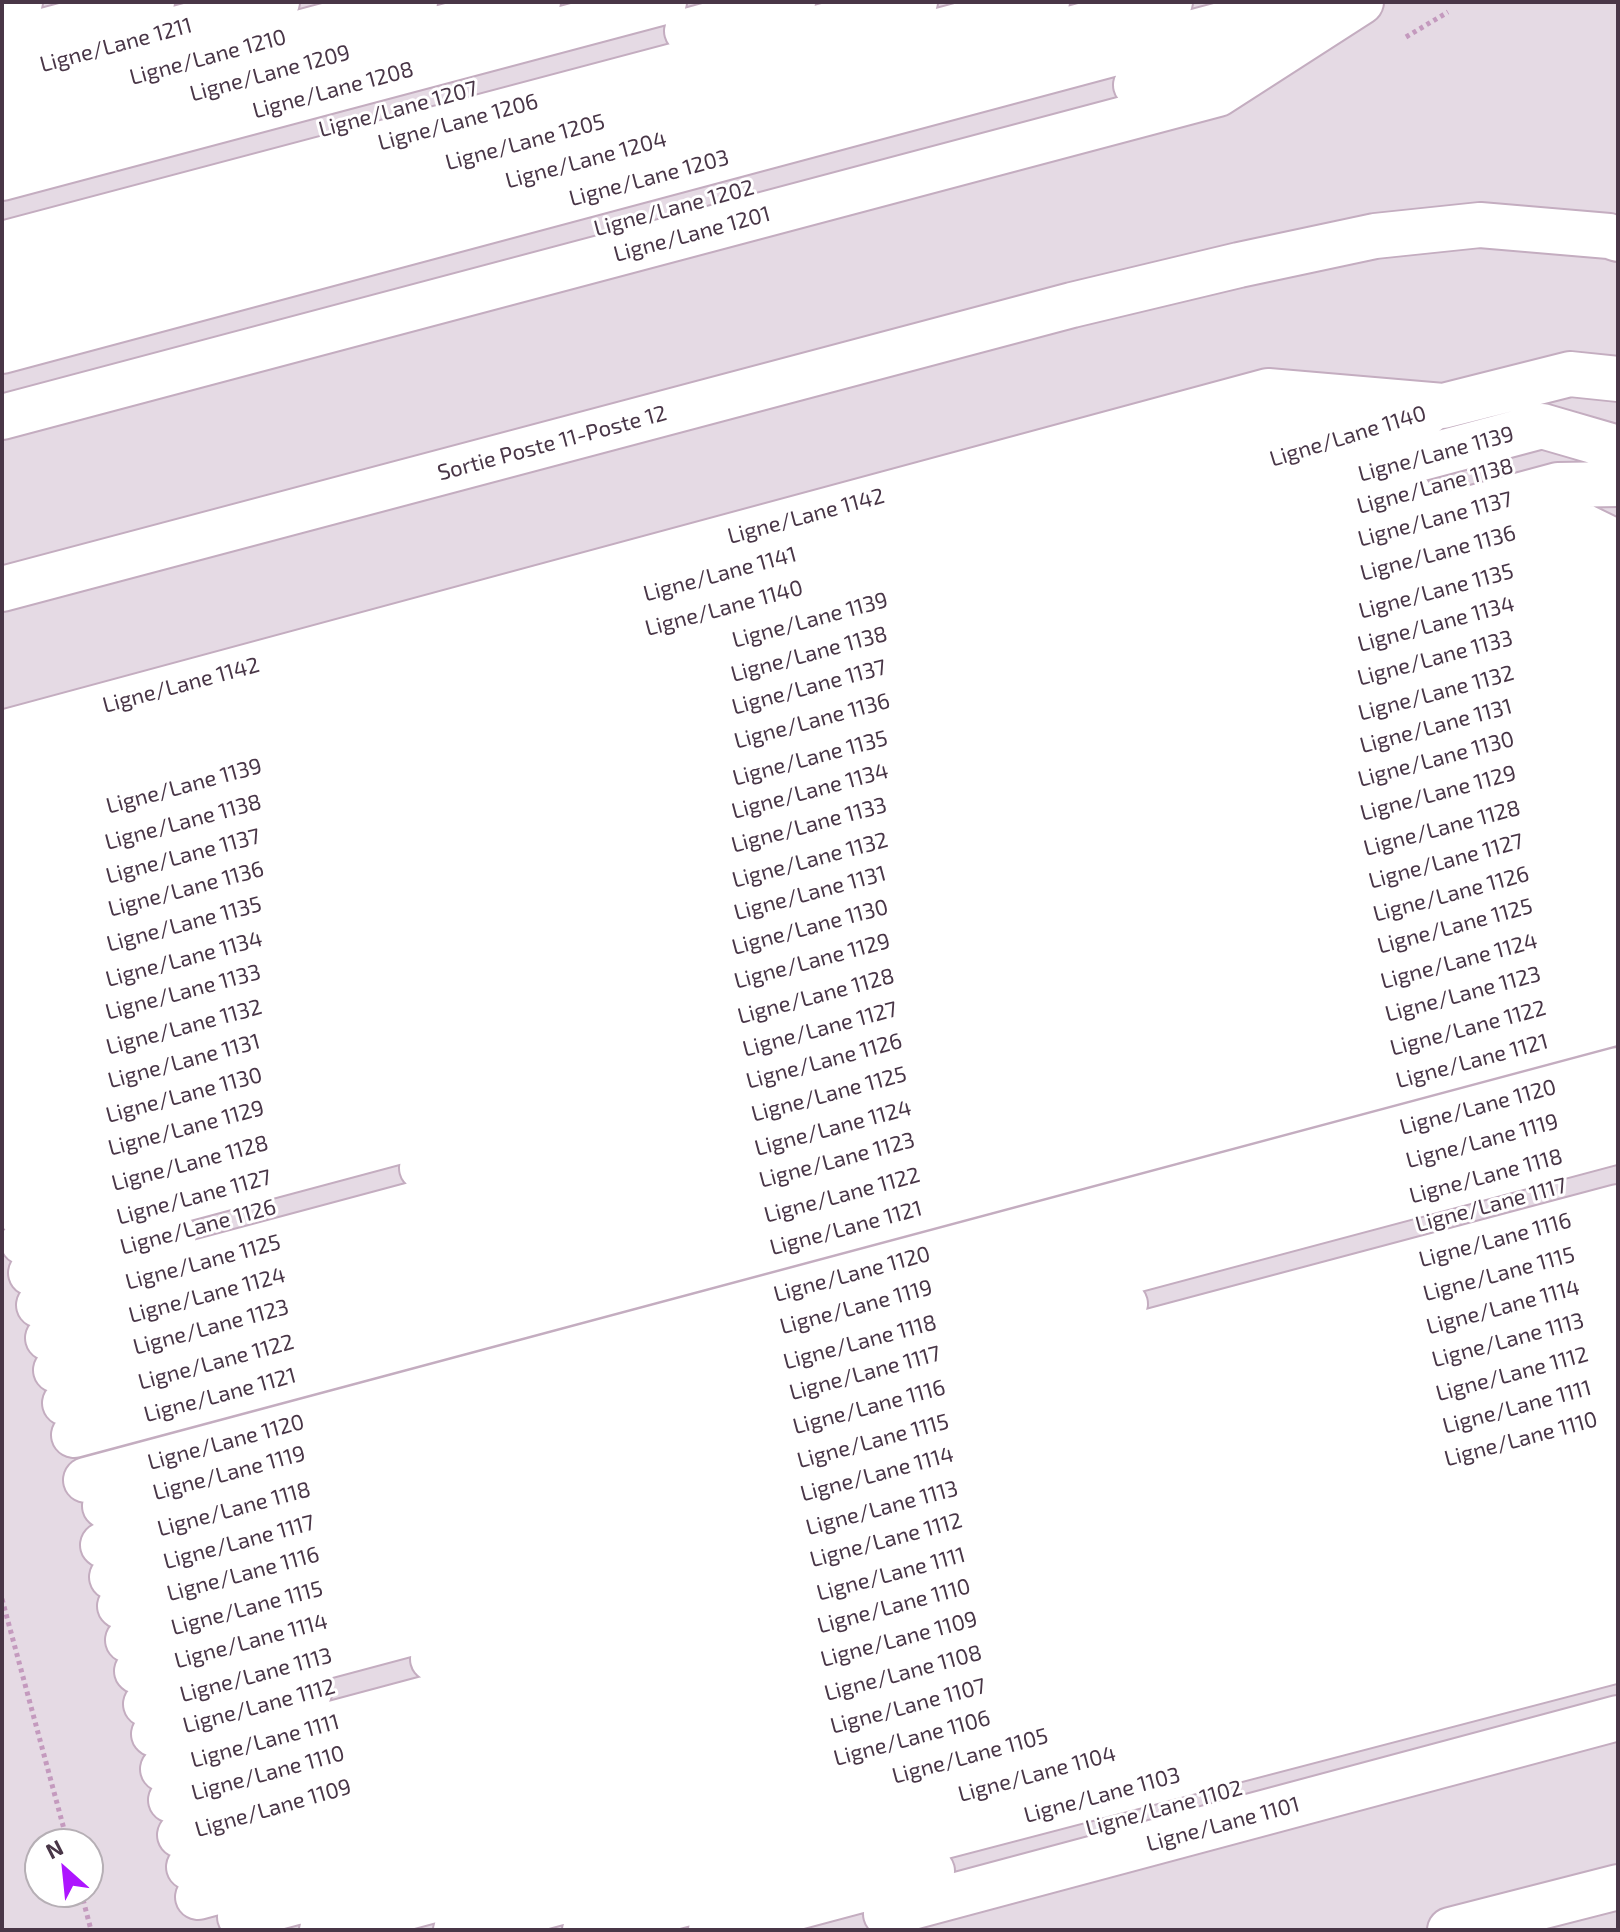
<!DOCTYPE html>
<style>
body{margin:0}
#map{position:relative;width:1620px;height:1932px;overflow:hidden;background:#f5e8f3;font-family:"Exo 2",sans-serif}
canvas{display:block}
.frame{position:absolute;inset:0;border:4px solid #493647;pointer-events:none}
.north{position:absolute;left:24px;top:1828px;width:80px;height:80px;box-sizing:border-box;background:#fff;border:2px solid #b6afb5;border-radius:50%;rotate:333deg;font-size:22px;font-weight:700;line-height:32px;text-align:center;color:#493647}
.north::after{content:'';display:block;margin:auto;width:28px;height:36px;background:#ad15ff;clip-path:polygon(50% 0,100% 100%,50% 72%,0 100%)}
</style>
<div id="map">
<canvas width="1620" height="1932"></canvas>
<div class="frame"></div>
<div class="north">N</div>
</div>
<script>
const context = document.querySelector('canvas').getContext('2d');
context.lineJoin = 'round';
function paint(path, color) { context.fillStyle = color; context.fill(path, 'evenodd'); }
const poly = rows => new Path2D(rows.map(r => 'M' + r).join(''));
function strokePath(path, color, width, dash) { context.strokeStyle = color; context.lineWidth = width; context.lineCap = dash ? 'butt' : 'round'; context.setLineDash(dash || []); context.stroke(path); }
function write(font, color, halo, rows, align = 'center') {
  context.font = font + ' "Exo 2",sans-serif'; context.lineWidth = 6; context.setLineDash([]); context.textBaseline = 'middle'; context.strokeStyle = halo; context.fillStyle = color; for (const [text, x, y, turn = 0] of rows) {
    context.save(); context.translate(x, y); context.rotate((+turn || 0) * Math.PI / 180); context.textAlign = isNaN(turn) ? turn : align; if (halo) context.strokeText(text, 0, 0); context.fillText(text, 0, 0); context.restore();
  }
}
paint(poly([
 [2,2,1618,2,1618,1930,2,1930],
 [40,1844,88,1844,88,1892,40,1892]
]), '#e5dae4');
const minor = poly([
 [2,7,20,2],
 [687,31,793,2],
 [2,42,152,2],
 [2,75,277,2],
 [1136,85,1187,72,1273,32],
 [2,112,415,2],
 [2,145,538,2],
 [2,178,664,2],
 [2,244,915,2],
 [2,282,1047,2],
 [2,317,1170,2],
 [2,351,1239,20,1296,2],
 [2,417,1218,94,1361,2],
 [2,589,1072,305,1239,265,1375,236,1480,225,1609,236,1618,239],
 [2,733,1268,391,1443,406,1570,374,1618,379],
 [2,768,1281,423,1341,417],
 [2,802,1350,440,1429,411],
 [2,836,1542,426,1618,448],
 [2,872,1409,493],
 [2,905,1558,485,1618,484],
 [2,940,1567,518,1618,543],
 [2,974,1577,554,1618,567],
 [2,1008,1585,584,1618,590],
 [2,1042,1593,615,1618,615],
 [2,1078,1602,649,1618,654],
 [2,1109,1611,679,1618,681],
 [2,1144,1618,710],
 [422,1168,1618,850],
 [5,1175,1618,745],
 [14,1209,1618,781],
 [23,1242,1618,815],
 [31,1273,174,1234],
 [39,1305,1618,882],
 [48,1338,1618,918],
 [56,1370,1618,953],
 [65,1403,1618,987],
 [74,1435,1618,1022],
 [86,1480,1618,1070],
 [105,1506,1618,1104],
 [103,1545,1618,1141],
 [112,1577,1125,1304],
 [120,1606,1618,1207],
 [128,1640,1618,1242],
 [433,1659,1618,1346],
 [137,1671,1618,1276],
 [146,1704,1618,1311],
 [154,1734,309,1693],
 [163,1769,1618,1380],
 [171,1800,1618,1413],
 [180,1835,357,1784,1618,1447],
 [189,1867,366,1817,1618,1481],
 [198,1897,1618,1516],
 [886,1914,1618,1718],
 [240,1917,1618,1550],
 [322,1930,1618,1582],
 [456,1930,1618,1619],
 [585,1930,1618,1660],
 [711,1930,932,1871],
 [1450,1930,1618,1887]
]);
strokePath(minor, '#c4adc0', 48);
strokePath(poly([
 [1406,37,1448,12],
 [2,1599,68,1844],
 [81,1892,91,1930]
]), '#c49abe', 5, [4, 4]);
strokePath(minor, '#fff', 44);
write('22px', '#493647', '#fff', [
 ["Ligne/Lane 1211",116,45,-15],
 ["Ligne/Lane 1210",208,57,-15],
 ["Ligne/Lane 1209",270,73,-15],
 ["Ligne/Lane 1208",333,90,-15],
 ["Ligne/Lane 1207",398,109,-15],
 ["Ligne/Lane 1206",458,122,-15],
 ["Ligne/Lane 1205",525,142,-15],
 ["Ligne/Lane 1204",586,160,-15],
 ["Ligne/Lane 1203",649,178,-15],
 ["Ligne/Lane 1202",674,208,-15],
 ["Ligne/Lane 1201",692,234,-15],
 ["Ligne/Lane 1140",1348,436,-17],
 ["Sortie Poste 11-Poste 12",552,443,-15],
 ["Ligne/Lane 1139",1436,454,-15],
 ["Ligne/Lane 1138",1435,486,-15],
 ["Ligne/Lane 1142",806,516,-15],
 ["Ligne/Lane 1137",1435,519,-15],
 ["Ligne/Lane 1136",1438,553,-15],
 ["Ligne/Lane 1141",720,574,-15],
 ["Ligne/Lane 1135",1436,591,-15],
 ["Ligne/Lane 1140",724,608,-15],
 ["Ligne/Lane 1139",810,620,-15],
 ["Ligne/Lane 1134",1436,624,-15],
 ["Ligne/Lane 1138",809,654,-15],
 ["Ligne/Lane 1133",1435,658,-15],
 ["Ligne/Lane 1142",181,685,-15],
 ["Ligne/Lane 1137",809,687,-15],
 ["Ligne/Lane 1132",1436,693,-15],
 ["Ligne/Lane 1136",812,721,-15],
 ["Ligne/Lane 1131",1436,726,-15],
 ["Ligne/Lane 1135",810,758,-15],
 ["Ligne/Lane 1130",1436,759,-15],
 ["Ligne/Lane 1139",184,786,-15],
 ["Ligne/Lane 1134",810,791,-15],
 ["Ligne/Lane 1129",1438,793,-15],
 ["Ligne/Lane 1138",183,822,-15],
 ["Ligne/Lane 1133",809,825,-15],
 ["Ligne/Lane 1128",1442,828,-15],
 ["Ligne/Lane 1137",183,856,-15],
 ["Ligne/Lane 1132",810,860,-15],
 ["Ligne/Lane 1127",1446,861,-15],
 ["Ligne/Lane 1136",186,889,-15],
 ["Ligne/Lane 1131",810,893,-15],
 ["Ligne/Lane 1126",1451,894,-15],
 ["Ligne/Lane 1135",184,924,-15],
 ["Ligne/Lane 1125",1455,926,-15],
 ["Ligne/Lane 1130",810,927,-15],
 ["Ligne/Lane 1134",184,959,-15],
 ["Ligne/Lane 1129",812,961,-15],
 ["Ligne/Lane 1124",1459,961,-15],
 ["Ligne/Lane 1133",183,992,-15],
 ["Ligne/Lane 1123",1463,994,-15],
 ["Ligne/Lane 1128",816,996,-15],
 ["Ligne/Lane 1132",184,1027,-15],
 ["Ligne/Lane 1122",1468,1028,-15],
 ["Ligne/Lane 1127",820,1029,-15],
 ["Ligne/Lane 1131",184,1061,-15],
 ["Ligne/Lane 1126",824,1061,-15],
 ["Ligne/Lane 1121",1472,1061,-15],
 ["Ligne/Lane 1125",829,1094,-15],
 ["Ligne/Lane 1130",184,1095,-15],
 ["Ligne/Lane 1120",1478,1107,-15],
 ["Ligne/Lane 1129",186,1128,-15],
 ["Ligne/Lane 1124",833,1128,-15],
 ["Ligne/Lane 1119",1482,1141,-15],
 ["Ligne/Lane 1123",837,1160,-15],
 ["Ligne/Lane 1128",190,1163,-15],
 ["Ligne/Lane 1118",1486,1176,-15],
 ["Ligne/Lane 1122",842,1195,-15],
 ["Ligne/Lane 1127",194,1197,-15],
 ["Ligne/Lane 1117",1491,1205,-15],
 ["Ligne/Lane 1126",198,1227,-15],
 ["Ligne/Lane 1121",846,1228,-15],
 ["Ligne/Lane 1116",1495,1240,-15],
 ["Ligne/Lane 1125",203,1262,-15],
 ["Ligne/Lane 1120",852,1274,-15],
 ["Ligne/Lane 1115",1499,1274,-15],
 ["Ligne/Lane 1124",207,1295,-15],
 ["Ligne/Lane 1119",856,1307,-15],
 ["Ligne/Lane 1114",1503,1307,-15],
 ["Ligne/Lane 1123",211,1327,-15],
 ["Ligne/Lane 1113",1508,1340,-15],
 ["Ligne/Lane 1118",860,1342,-15],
 ["Ligne/Lane 1122",216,1362,-15],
 ["Ligne/Lane 1117",865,1373,-15],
 ["Ligne/Lane 1112",1512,1374,-15],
 ["Ligne/Lane 1121",220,1395,-15],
 ["Ligne/Lane 1116",869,1407,-15],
 ["Ligne/Lane 1111",1517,1407,-15],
 ["Ligne/Lane 1110",1521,1439,-15],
 ["Ligne/Lane 1115",873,1441,-15],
 ["Ligne/Lane 1120",226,1442,-15],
 ["Ligne/Lane 1119",229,1473,-15],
 ["Ligne/Lane 1114",877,1474,-15],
 ["Ligne/Lane 1113",882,1508,-15],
 ["Ligne/Lane 1118",234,1509,-15],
 ["Ligne/Lane 1112",886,1540,-15],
 ["Ligne/Lane 1117",239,1542,-15],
 ["Ligne/Lane 1116",243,1574,-15],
 ["Ligne/Lane 1111",891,1574,-15],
 ["Ligne/Lane 1110",894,1606,-15],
 ["Ligne/Lane 1115",247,1608,-15],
 ["Ligne/Lane 1109",899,1639,-15],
 ["Ligne/Lane 1114",251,1641,-15],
 ["Ligne/Lane 1108",903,1673,-15],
 ["Ligne/Lane 1113",256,1675,-15],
 ["Ligne/Lane 1112",259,1706,-15],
 ["Ligne/Lane 1107",908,1706,-15],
 ["Ligne/Lane 1106",912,1738,-15],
 ["Ligne/Lane 1111",265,1741,-15],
 ["Ligne/Lane 1105",970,1756,-15],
 ["Ligne/Lane 1110",268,1773,-15],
 ["Ligne/Lane 1104",1037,1774,-15],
 ["Ligne/Lane 1103",1102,1795,-15],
 ["Ligne/Lane 1109",273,1808,-16],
 ["Ligne/Lane 1102",1164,1808,-15],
 ["Ligne/Lane 1101",1223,1824,-15]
]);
</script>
